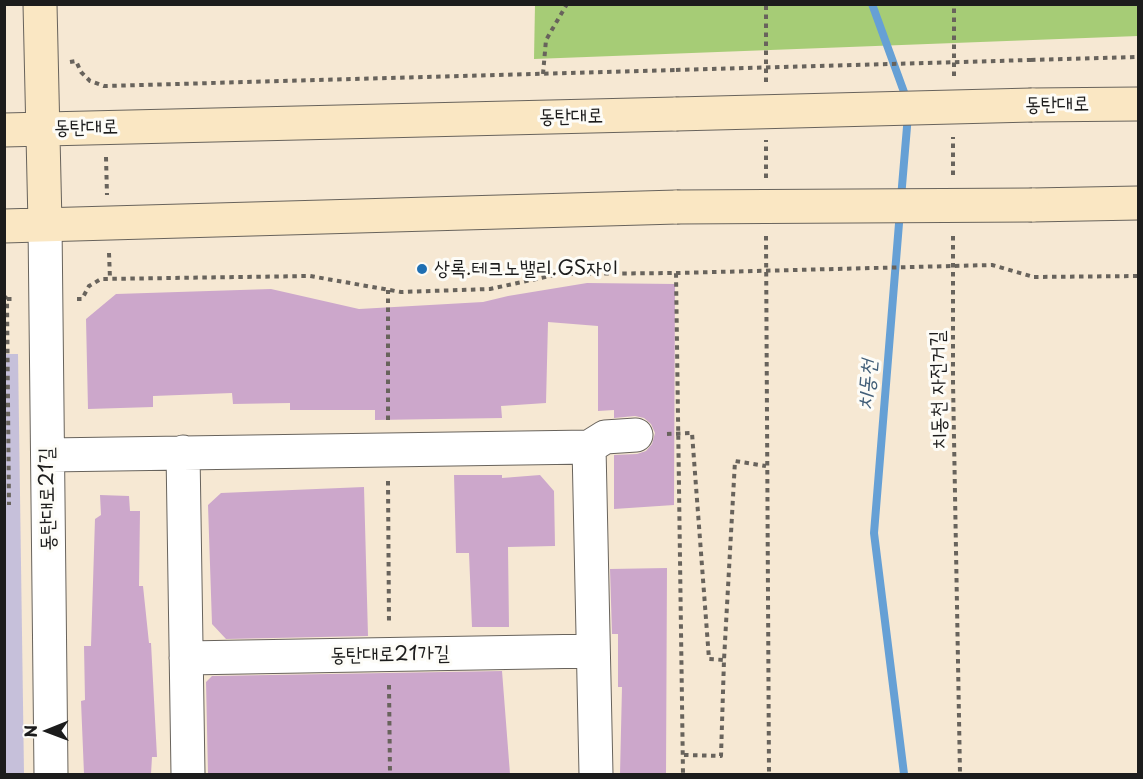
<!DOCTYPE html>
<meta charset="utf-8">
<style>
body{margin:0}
#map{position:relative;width:1143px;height:779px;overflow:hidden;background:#f6e8d3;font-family:"Playpen Sans",sans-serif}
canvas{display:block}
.frame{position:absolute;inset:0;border:6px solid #1c1c1c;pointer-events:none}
.north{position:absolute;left:18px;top:701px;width:60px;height:60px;-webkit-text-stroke:4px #fdfcf7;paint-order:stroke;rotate:269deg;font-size:16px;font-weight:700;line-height:24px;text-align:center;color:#1c1c1c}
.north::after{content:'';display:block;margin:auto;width:21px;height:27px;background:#1c1c1c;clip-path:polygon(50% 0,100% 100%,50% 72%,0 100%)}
</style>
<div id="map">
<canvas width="1143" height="779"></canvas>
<div class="frame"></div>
<div class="north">N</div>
</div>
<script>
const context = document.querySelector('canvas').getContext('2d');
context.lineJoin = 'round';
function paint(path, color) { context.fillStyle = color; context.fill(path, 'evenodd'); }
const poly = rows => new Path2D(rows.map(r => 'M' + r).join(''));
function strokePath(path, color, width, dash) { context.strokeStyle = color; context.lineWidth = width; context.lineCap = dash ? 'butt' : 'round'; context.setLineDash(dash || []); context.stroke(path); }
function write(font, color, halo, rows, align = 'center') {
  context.font = font + ' "Playpen Sans","Poor Story",sans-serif'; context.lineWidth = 6; context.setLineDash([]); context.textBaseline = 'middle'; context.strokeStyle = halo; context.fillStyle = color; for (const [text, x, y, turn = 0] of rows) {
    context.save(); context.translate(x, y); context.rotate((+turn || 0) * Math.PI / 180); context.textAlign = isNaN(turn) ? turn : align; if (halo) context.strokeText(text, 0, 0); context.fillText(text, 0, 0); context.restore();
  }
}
paint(poly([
 [5,354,18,354,24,774,4,774]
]), '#c6c0da');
paint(poly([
 [535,5,1138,5,1138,36,534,59]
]), '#a6cc76');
strokePath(poly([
 [872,4,908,103],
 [901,198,908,115],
 [900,211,874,533,904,774]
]), '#66a0d5', 8);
paint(poly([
 [587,283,675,284,674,505,614,509,614,455,637,454,646,451,652,444,655,433,651,424,644,418,635,416,614,418,614,410,598,411,598,326,548,322,546,403,501,406,502,418,375,420,375,410,290,410,290,403,233,404,232,393,153,396,153,407,88,409,86,319,116,294,271,289,359,309,483,302,508,296],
 [454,475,502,475,502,478,540,475,554,491,555,546,508,547,509,627,472,627,469,553,456,553],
 [364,487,368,636,226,639,212,624,208,505,221,493],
 [100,495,129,496,130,511,140,511,139,586,143,586,149,643,151,643,157,757,152,757,151,774,84,774,81,701,85,700,84,646,91,646,95,519,101,515],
 [667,568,666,774,620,774,622,687,618,687,618,634,612,634,610,569],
 [502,671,510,774,208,774,206,682,212,676]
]), '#cca7cb');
const street = poly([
 [45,224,51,774],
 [183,452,188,774],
 [48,455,589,447],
 [186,658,593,651],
 [596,774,589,447,605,437,636,435]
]);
const secondary = poly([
 [40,4,45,224],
 [1032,105,1138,104],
 [4,130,676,114],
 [1032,205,1138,203],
 [4,226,677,207]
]);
strokePath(street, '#68635c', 35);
strokePath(secondary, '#68635c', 35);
strokePath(poly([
 [1031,60,1138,57],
 [70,62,76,61,81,72,90,81,104,86,676,70],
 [543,74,546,40,567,4],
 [954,76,954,4],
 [766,82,766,4],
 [106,157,107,195],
 [953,175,953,137],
 [766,178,766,140],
 [766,236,769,774],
 [953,236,953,382,960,774],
 [109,253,110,279],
 [1034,277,1138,276],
 [4,296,7,299,9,505],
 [7,299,16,299],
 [77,299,82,299,89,286,101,279,310,276,401,292,490,289,559,274,676,273,683,774],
 [388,420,388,290],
 [667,434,692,433,709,659,724,660],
 [388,481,389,624],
 [389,685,390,774],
 [684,755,721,756,724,660,735,461,766,466]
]), '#68635c', 4, [4.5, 4.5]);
strokePath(street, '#fff', 33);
strokePath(secondary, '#fae7c3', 33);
const secondaryBridge = poly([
 [676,114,1032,105],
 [677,207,1032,205]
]);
strokePath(secondaryBridge, '#68635c', 35, []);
strokePath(poly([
 [676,70,1031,60],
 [676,273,992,265,1034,277]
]), '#68635c', 4, [4.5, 4.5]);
strokePath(secondaryBridge, '#fae7c3', 33);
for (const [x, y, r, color] of [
 [422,269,6,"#1f6fb2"]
]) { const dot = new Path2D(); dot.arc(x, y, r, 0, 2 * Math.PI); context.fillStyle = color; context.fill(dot); strokePath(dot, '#fdfcf7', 2); }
write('20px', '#1c1c1c', '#fdfcf7', [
 ["동탄대로",1057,105,-1],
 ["동탄대로",571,117,-1],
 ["동탄대로",86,128,-1],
 ["치동천 자전거길",939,390,-91],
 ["동탄대로21길",48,499,-91],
 ["동탄대로21가길",390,655,-1]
]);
write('20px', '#1c1c1c', '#fdfcf7', [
 ["상록.테크노밸리.GS자이",434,269]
], 'left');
write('italic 21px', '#415e78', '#fdfcf7', [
 ["치동천",868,385,-85]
]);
</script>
